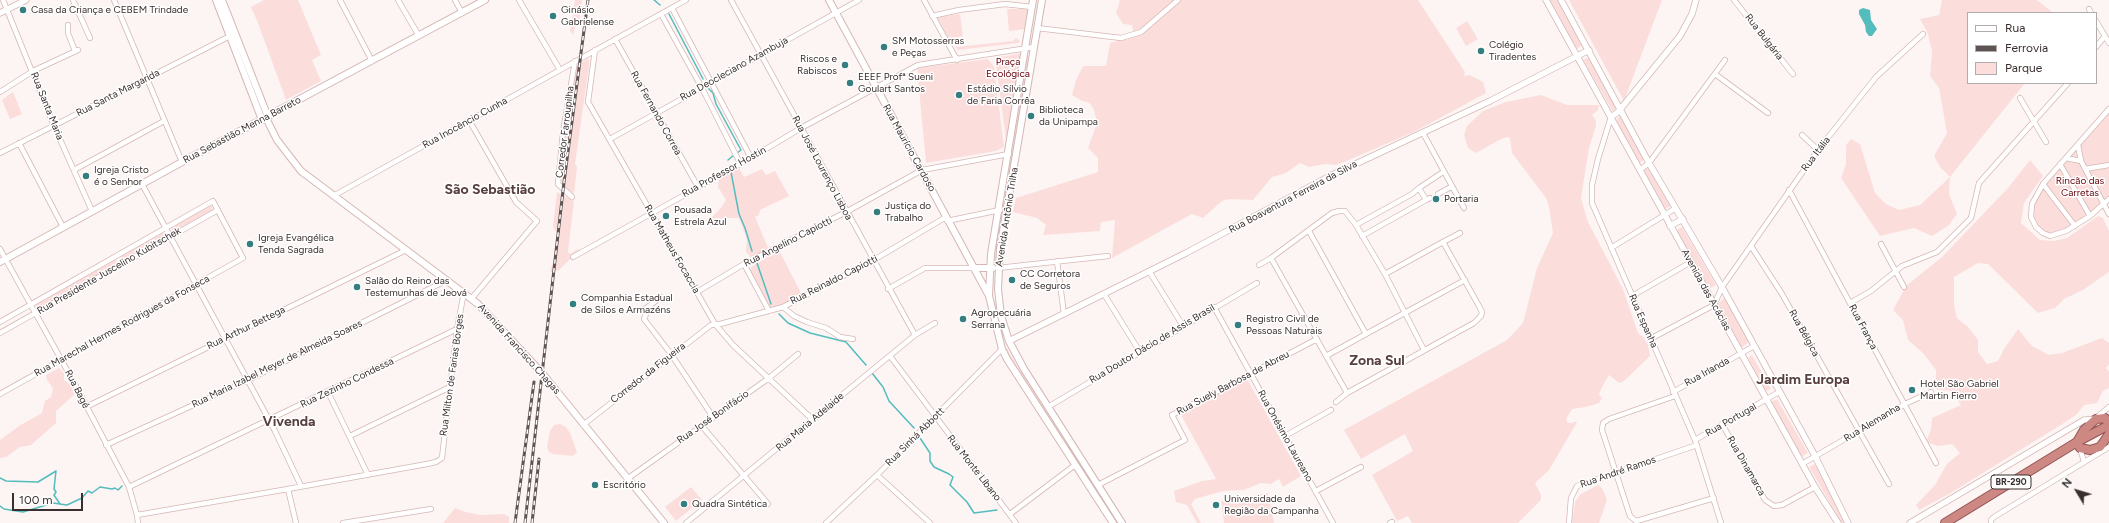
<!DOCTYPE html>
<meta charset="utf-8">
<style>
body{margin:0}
#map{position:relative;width:2109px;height:523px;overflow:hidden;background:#fcf5f4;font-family:Figtree,sans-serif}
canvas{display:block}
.legend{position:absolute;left:1967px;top:12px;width:130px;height:72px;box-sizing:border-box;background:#fff;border:1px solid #b0acab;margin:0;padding:5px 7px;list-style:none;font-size:12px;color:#3a2f2e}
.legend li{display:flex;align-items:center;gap:8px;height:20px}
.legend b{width:20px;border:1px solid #b0acab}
.north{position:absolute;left:2057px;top:471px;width:40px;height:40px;-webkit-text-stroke:3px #fff;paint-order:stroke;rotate:308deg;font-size:11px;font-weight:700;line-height:16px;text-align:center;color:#3a2f2e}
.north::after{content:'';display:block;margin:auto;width:14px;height:18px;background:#3a2f2e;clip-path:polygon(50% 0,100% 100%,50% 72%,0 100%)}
.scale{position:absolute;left:12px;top:493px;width:71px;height:18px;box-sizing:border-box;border:2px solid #3a2f2e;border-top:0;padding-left:5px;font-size:12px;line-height:14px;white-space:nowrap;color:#3a2f2e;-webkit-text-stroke:3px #fff;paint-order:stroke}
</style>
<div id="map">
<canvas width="2109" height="523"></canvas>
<ul class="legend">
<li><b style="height:5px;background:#fff"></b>Rua</li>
<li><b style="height:5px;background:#5e5453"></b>Ferrovia</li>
<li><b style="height:11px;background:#fbdedc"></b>Parque</li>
</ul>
<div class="north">N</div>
<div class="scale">100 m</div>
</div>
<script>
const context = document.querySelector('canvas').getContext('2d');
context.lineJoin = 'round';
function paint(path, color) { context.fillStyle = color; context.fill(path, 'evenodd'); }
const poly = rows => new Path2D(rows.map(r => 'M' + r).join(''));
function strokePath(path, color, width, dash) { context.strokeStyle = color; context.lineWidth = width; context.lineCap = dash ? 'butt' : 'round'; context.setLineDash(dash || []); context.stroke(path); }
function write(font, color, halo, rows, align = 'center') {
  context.font = font + ' Figtree,sans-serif'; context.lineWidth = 3; context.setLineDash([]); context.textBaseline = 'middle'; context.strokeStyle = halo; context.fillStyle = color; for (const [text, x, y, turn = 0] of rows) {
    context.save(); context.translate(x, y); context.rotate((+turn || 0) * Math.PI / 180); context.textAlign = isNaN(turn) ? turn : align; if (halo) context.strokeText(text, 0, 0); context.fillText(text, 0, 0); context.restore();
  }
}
paint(poly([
 [264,0,298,0,321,55,312,60,321,81,286,100,258,23,251,7],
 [575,0,582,0,579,23,575,27,573,35,570,31],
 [1120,0,1418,0,1465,72,1464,76,1470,75,1483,82,1486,93,1414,132,1337,165,1325,164,1309,167,1300,163,1286,173,1272,177,1253,200,1229,199,1222,201,1203,218,1192,214,1112,258,1115,220,1101,222,1100,231,1043,235,1046,225,1037,218,1013,212,1016,198,1098,172,1098,158,1088,148,1097,123,1094,110,1090,103,1082,101,1072,95,1076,80,1083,66,1106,66,1110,43,1134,37,1132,25,1123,24,1116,13],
 [1549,0,1558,0,1583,45,1576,49],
 [1569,0,1662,0,1624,101],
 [1942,0,2037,0,2052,12,2066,13,1968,13,1968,83,2025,83,1950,177,1949,194,1957,214,1948,226,1932,236,1914,228,1880,236,1841,178,1846,164,1846,145,1851,139,1860,144,1875,193,1886,204,1899,210,1920,205,1950,177,1940,167,1934,156,1947,133,1939,88,1930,76,1932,51,1928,34,1920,19,1939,15],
 [1007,9,1030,9,1026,29,1009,31],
 [960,14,963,36,949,39,937,17],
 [1467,21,1478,39,1466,46,1456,28],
 [1016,38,1020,41,1018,43,958,50,955,47,1013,41],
 [1022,53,1007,147,995,58],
 [1027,57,1029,57,995,264,994,264],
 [1589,57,1616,107,1613,112,1583,60],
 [589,58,589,66,575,164,577,167,574,194,562,186,564,151,576,66],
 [988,59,994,67,1004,147,996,151,926,163,917,68],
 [13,92,22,114,10,119,2,100],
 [1541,95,1567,105,1599,105,1598,110,1592,115,1596,121,1596,126,1589,148,1581,198,1588,222,1623,289,1638,333,1643,337,1648,345,1650,356,1624,381,1619,383,1609,375,1601,389,1599,395,1602,398,1599,403,1586,407,1572,409,1566,419,1568,423,1572,423,1577,421,1576,424,1549,470,1535,483,1541,495,1541,500,1518,523,1412,523,1408,516,1397,521,1372,475,1413,451,1405,434,1361,459,1344,430,1507,340,1523,323,1537,268,1553,233,1549,207,1546,198,1512,153,1510,138,1507,137,1501,139,1476,153,1468,148,1464,135,1467,126,1483,111,1506,102],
 [2109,109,2109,199,2066,231,2050,236,2043,233,2031,217,2032,204,2043,184],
 [1621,115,1644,158,1639,165,1616,120],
 [2030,160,2043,176,2024,203,2021,223,2040,240,2054,241,2067,238,2098,216,2103,218,2109,231,2109,272,2083,290,2064,299,2055,308,2038,313,1988,264,1978,263,1954,277,1954,305,1957,318,1968,327,1978,340,1978,352,1987,364,1998,361,2004,349,2018,329,2032,346,2049,355,2062,353,2102,338,2109,343,2109,364,2106,368,2109,372,2109,388,2103,391,2097,403,2084,405,2076,415,2056,428,1949,494,1919,510,1916,505,1935,485,1947,464,1960,453,1952,444,1938,446,1926,442,1931,429,1932,418,1961,405,1952,391,1936,389,1936,370,1924,354,1908,340,1903,320,1893,310,1906,286,1942,257,2008,188],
 [1649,167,1671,206,1664,210,1642,171],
 [739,168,744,177,762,169,766,175,775,171,789,196,760,210,759,215,755,217,769,250,752,258,746,252,747,239,739,218,724,218,714,225,710,219,720,209,726,200,718,187,719,179],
 [557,192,574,201,568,252,570,254,578,249,582,251,572,257,559,270,552,272,550,271,553,263,557,233,553,227],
 [211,205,213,210,173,232,171,228],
 [1682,227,1716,285,1709,289,1675,231],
 [163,232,165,237,122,261,120,256],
 [779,250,802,295,781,307,771,309,750,272,751,267],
 [115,259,118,263,38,309,35,304],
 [1725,297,1749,342,1741,348,1718,304],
 [1006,348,1007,348,1011,356,1118,523,1116,523,1009,357],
 [1752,355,1771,389,1766,391,1748,358],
 [59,368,64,373,64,380,72,386,74,395,56,411,56,423,31,445,20,447,6,457,0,458,0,440,19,426,42,413,45,401,51,397,53,388,47,380,46,375],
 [1245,378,1247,379,1301,476,1283,487,1279,479,1271,484,1261,483,1244,490,1223,491,1195,499,1191,504,1201,523,1197,523,1187,505,1176,502,1174,491,1202,481,1216,479,1181,415],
 [1777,399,1808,453,1801,457,1771,402],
 [560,424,566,427,570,433,577,452,573,456,553,454,549,452,547,447,550,431,554,425],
 [1815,464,1846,523,1842,523,1809,467],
 [1598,485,1602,488,1607,500,1599,523,1572,523,1575,502,1581,494],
 [691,487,702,500,676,521,665,507],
 [1268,493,1274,523,1224,523,1221,501],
 [455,508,466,512,480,515,504,514,509,517,509,523,443,523]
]), '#fbdedc');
paint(poly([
 [1863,8,1870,10,1871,20,1877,29,1872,36,1869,36,1866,32,1865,25,1859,14,1859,10]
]), '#54bcbd');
strokePath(poly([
 [654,0,660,5],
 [669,14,703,79],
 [708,88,713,93,716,104,741,150,737,153],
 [728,160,734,155],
 [731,172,739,214,745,228,752,251],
 [757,263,771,304],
 [779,314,788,323,810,333,846,342,866,365],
 [872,373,883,387,889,401,914,428],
 [918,435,930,453,930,461,934,467,949,474,953,477,950,485,967,502,974,513,997,510],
 [0,478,6,481,38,482,56,471,54,489,56,492,54,495,60,504],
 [0,506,4,509,23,512,53,503,67,505,82,498,88,491,92,493,100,487,112,489,115,488,118,490,122,486]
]), '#54bcbd', 1.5);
const minor = poly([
 [3,0,54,126,92,211],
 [73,0,90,38],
 [114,0,182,162],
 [340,0,372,61],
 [398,0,419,36],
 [455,0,462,13],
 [519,0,560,70],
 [731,0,915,335],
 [924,0,957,60],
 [1734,0,1793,74],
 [672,8,751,158],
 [2089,9,2091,13],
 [661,14,702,88,740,163],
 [932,16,959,10,1005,4,1032,7],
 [2096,21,2109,43],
 [68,25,68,33,75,51],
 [1037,28,1121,38,1141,32,1178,0],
 [615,39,698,187],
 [2096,47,2105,36],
 [595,50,588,102,715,324,733,345,812,419],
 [1715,74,1768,113],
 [0,92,33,71,78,50],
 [2020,98,2046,142],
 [2109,109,2043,184,2032,204,2031,217,2036,227,2043,233,2050,236,2066,231,2090,216,2109,199],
 [1611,117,1598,159,1592,185,1592,203,1695,440,1721,523],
 [469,120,516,202,537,221,472,298],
 [1423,133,1464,208],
 [1802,135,1818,150],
 [610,139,859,0],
 [19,143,63,227],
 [2078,145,2081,161,2109,214],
 [0,153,232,35],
 [2066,158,2081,161],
 [2060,164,2090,216],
 [2085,169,2109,165],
 [74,170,164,121],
 [1640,170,1649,163,1725,60],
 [142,184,275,431,301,486],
 [2043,184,2075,226],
 [1789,190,1936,463],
 [1438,194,1451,187],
 [335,195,686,0],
 [572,197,558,184,563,132,575,61],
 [1430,198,1426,200,1419,188,1443,172],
 [947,221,1000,210],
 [1356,225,1412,194,1419,188],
 [1309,231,1366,334,1326,356],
 [1362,236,1426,200],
 [1443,242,1460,233],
 [1881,244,1904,287],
 [1751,246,1782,294,1889,484],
 [1611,248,1676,208],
 [0,249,78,390,129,487,137,515],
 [573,257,751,158,801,128,918,65,1034,47],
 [1057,261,1064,314],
 [744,264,769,311],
 [1259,265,1271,258],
 [998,268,1108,256],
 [1149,271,1183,326],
 [1385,274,1443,242,1479,306,1482,312,1481,316,1474,323,1347,393,1271,258,1332,213,1339,211,1345,211,1356,225,1385,274,1424,350],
 [888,289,925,268,975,268],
 [697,292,744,264,846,212,922,170,1009,154],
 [1104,294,1140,352],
 [1632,296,1691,262],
 [661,297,645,309,647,312,644,319,671,354,713,417],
 [1850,303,1871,291,1902,266,1937,252,1971,218,1979,183,2068,83],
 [783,307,794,316,807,322,826,328,840,337,853,339],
 [1214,307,1333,523],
 [0,322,213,201,243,258,0,394],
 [0,333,218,210],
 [1366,334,1465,280],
 [1652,338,1714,305,1722,287,1818,150,1876,77,1923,34],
 [890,356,1016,523],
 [328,392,368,475],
 [1673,392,1754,346],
 [1675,396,1609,419,1603,423,1602,430,1630,516,1636,521,1640,520,1714,498],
 [1336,402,1347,393],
 [86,407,406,250],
 [1048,407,1257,283],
 [2097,417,2109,407],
 [1722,424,1765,500,1774,506,1782,505,1815,487],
 [583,425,711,325,720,324,783,307,872,261,946,217],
 [701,425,768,504],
 [350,436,450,387],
 [1285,436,1331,410],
 [1695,440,1779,392],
 [106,445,248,380,447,280],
 [2080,448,2084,462],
 [1802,464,1905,404,1931,392],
 [877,475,930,523],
 [627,479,769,378,798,354],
 [1098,485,1185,440,1172,415,1317,339],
 [129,487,457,329],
 [1316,491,1361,467],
 [1010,514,1075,465],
 [138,523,137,515,288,489],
 [296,523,288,489,427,464,436,462,442,458,457,329,464,292],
 [343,523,431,509],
 [686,523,915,335,935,323],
 [826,523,877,475,1002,349],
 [1390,523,1392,522],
 [1569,523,1571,498,1577,486,1697,445],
 [1991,523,1991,520,1994,517,2109,447]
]);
const tertiary = poly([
 [1546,0,1815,487,1838,523],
 [1561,0,1649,163,1722,287,1814,454,1848,523],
 [0,13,26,0],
 [1611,117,1618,112,1680,36,1692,14,1696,0],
 [1670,226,1683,219],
 [1009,341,1186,253,1330,176,1490,101,1589,50],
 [1910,523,2084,420,2096,419]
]);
const secondary = poly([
 [216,0,262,120],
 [222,0,268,117],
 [829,0,988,294],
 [1033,0,991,254,989,296,1002,349,1007,359,1113,523],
 [1042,0,1000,249,998,289,1001,316,1009,341,1024,369,1122,523],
 [266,118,277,140,301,171,478,304,542,373,664,523],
 [0,262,182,162,485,0],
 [975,268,993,268]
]);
const trunk = poly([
 [2077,442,2084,430,2096,419,2105,418,2109,424],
 [2077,442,2080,448,2090,450,2100,447,2109,434],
 [1945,523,2077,442,2109,425]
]);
strokePath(minor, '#d5b7b4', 6);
strokePath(tertiary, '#d5b7b4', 7);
strokePath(secondary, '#d5b7b4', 8);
strokePath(trunk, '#925552', 10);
strokePath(minor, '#fff', 4.5);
strokePath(tertiary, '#fff', 5.5);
strokePath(secondary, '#fff', 6);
strokePath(trunk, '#ce8884', 8);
const rail = poly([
 [515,523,534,382],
 [525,523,564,182,588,0],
 [532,523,539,459]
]);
strokePath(rail, '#5e5453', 3);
strokePath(rail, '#fff', 1.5, [4.5]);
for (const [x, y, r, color] of [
 [23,10,4,"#357e7f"],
 [553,16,4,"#357e7f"],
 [884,47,4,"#357e7f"],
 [1481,51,4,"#357e7f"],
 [845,65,4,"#357e7f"],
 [850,83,4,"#357e7f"],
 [959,95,4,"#357e7f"],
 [1031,116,4,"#357e7f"],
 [86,176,4,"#357e7f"],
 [1436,199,4,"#357e7f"],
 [877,212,4,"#357e7f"],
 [666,216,4,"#357e7f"],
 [250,244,4,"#357e7f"],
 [1012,280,4,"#357e7f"],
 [357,287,4,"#357e7f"],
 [573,304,4,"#357e7f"],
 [963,319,4,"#357e7f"],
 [1238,325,4,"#357e7f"],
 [1912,390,4,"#357e7f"],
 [595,485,4,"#357e7f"],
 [684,504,4,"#357e7f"],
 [1216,505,4,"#357e7f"]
]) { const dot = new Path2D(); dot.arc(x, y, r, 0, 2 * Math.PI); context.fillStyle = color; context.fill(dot); strokePath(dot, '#fff', 1.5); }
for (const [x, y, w] of [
 [2011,482,40]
]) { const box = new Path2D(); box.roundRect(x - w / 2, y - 7, w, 14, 3); context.fillStyle = '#fff'; context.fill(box); strokePath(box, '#3a2f2e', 1); }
write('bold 9px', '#3a2f2e', null, [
 ["BR-290",2011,482]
]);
write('10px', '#3a2f2e', '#fff', [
 ["Casa da Criança e CEBEM Trindade",31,10],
 ["Ginásio",561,10],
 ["Gabrielense",561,22],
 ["SM Motosserras",892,41],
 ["e Peças",892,53],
 ["Colégio",1489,45],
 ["Tiradentes",1489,57],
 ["Riscos e",837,59,"right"],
 ["Rabiscos",837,71,"right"],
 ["EEEF Profª Sueni",858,77],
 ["Goulart Santos",858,89],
 ["Estádio Sílvio",967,89],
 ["de Faria Corrêa",967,101],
 ["Biblioteca",1039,110],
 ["da Unipampa",1039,122],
 ["Igreja Cristo",94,170],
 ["é o Senhor",94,182],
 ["Portaria",1444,199],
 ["Justiça do",885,206],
 ["Trabalho",885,218],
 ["Pousada",674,210],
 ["Estrela Azul",674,222],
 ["Igreja Evangélica",258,238],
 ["Tenda Sagrada",258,250],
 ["CC Corretora",1020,274],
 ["de Seguros",1020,286],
 ["Salão do Reino das",365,281],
 ["Testemunhas de Jeová",365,293],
 ["Companhia Estadual",581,298],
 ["de Silos e Armazéns",581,310],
 ["Agropecuária",971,313],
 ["Serrana",971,325],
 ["Registro Civil de",1246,319],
 ["Pessoas Naturais",1246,331],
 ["Hotel São Gabriel",1920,384],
 ["Martin Fierro",1920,396],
 ["Escritório",603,485],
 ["Universidade da",1224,499],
 ["Região da Campanha",1224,511],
 ["Quadra Sintética",692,504]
], 'left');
write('10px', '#3a2f2e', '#fff', [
 ["Rua Bulgária",1764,37,52],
 ["Rua Deocleciano Azambuja",734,69,-29],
 ["Rua Santa Margarida",118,93,-27],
 ["Rua Santa Maria",47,106,68],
 ["Rua Fernando Correa",656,113,61],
 ["Rua Inocêncio Cunha",465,123,-29],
 ["Rua Sebastião Menna Barreto",242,130,-28],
 ["Corredor Farroupilha",565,132,-83],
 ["Rua Maurício Cardoso",909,148,61],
 ["Rua Itália",1816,154,-53],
 ["Rua José Lourenço Lisboa",822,168,62],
 ["Rua Professor Hostin",724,172,-29],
 ["Rua Boaventura Ferreira da Silva",1293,197,-28],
 ["Avenida Antônio Trilha",1007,217,-81],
 ["Rua Angelino Capiotti",788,242,-27],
 ["Rua Matheus Focaccia",672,249,60],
 ["Rua Presidente Juscelino Kubitschek",109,271,-30],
 ["Rua Reinaldo Capiotti",834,280,-27],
 ["Avenida das Acácias",1706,290,61],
 ["Rua Espanha",1643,321,66],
 ["Rua Marechal Hermes Rodrigues da Fonseca",122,326,-29],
 ["Rua França",1863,327,62],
 ["Rua Arthur Bettega",246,328,-26],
 ["Rua Bélgica",1804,333,61],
 ["Rua Doutor Dácio de Assis Brasil",1152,344,-31],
 ["Avenida Francisco Chagas",519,349,48],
 ["Rua Maria Izabel Meyer de Almeida Soares",277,364,-26],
 ["Rua Irlanda",1707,372,-29],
 ["Corredor da Figueira",648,373,-38],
 ["Rua Milton de Farias Borges",452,375,-82],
 ["Rua Zezinho Condessa",347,383,-26],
 ["Rua Suely Barbosa de Abreu",1233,383,-28],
 ["Rua Bagé",77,389,63],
 ["Rua José Bonifácio",713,417,-35],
 ["Rua Portugal",1731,420,-30],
 ["Rua Maria Adelaide",810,422,-40],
 ["Rua Alemanha",1872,423,-31],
 ["Rua Onésimo Laureano",1285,436,61],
 ["Rua Sinhá Abbott",915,437,-45],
 ["Rua Dinamarca",1746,466,60],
 ["Rua Monte Líbano",974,468,52],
 ["Rua André Ramos",1618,472,-19]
]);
write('10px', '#64030d', '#fff', [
 ["Praça",1008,62],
 ["Ecológica",1008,74],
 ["Rincão das",2080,181],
 ["Carretas",2080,193]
]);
write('bold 14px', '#58403e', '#fff', [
 ["São Sebastião",490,190],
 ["Zona Sul",1377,361],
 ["Jardim Europa",1803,380],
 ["Vivenda",289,422]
]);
</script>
